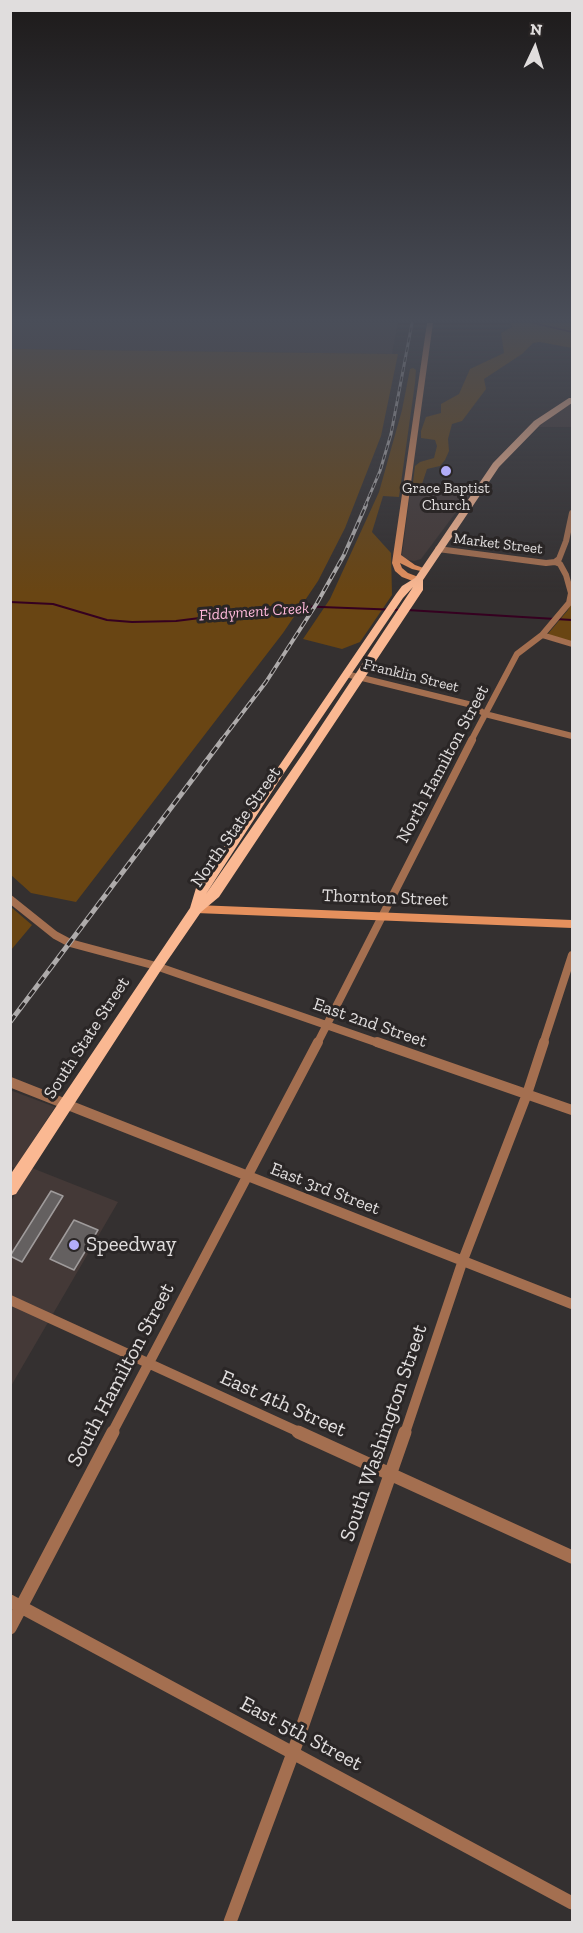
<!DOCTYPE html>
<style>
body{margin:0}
#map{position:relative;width:583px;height:1933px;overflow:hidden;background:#343030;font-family:"Zilla Slab",serif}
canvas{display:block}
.frame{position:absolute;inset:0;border:12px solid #e0dddd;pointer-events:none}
.north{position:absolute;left:505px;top:18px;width:60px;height:60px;-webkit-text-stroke:4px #2a2626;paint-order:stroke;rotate:4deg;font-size:16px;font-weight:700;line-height:24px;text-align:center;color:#e0dddd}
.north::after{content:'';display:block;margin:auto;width:21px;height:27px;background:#e0dddd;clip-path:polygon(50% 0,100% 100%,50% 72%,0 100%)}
</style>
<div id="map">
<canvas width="583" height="1933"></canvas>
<div class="frame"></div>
<div class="north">N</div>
</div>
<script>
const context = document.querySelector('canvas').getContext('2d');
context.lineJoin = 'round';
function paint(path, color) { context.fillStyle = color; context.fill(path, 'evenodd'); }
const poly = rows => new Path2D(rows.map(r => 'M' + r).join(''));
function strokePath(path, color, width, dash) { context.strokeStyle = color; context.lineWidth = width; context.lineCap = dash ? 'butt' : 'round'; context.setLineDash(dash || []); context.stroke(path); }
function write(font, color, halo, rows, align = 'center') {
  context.font = font + ' "Zilla Slab",serif'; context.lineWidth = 6; context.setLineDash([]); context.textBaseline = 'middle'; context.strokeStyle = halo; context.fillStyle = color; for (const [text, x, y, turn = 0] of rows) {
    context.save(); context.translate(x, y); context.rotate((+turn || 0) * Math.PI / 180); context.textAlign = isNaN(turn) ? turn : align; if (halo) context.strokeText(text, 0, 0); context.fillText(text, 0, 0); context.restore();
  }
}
paint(poly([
 [11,323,398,323,392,354,11,349],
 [572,403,572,427,538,427,559,411],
 [411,487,469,495,421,559,414,561,404,559,402,555],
 [10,1090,55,1107,15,1168,11,1166],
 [32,1168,118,1202,11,1386,11,1201]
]), '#443937');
paint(poly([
 [510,323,572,323,572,348,540,342,533,343,522,354,484,379,486,389,462,421,452,424,448,439,449,451,445,460,440,466,427,469,419,493,414,493,412,491,415,466,420,462,434,458,437,446,435,440,421,438,421,431,426,417,441,413,441,404,459,394,470,369,504,353,501,333,512,327],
 [11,349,398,354,381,436,345,528,318,581,283,633,76,902,31,893,11,875],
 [413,368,416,370,415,383,399,497,383,496,372,532,391,553,392,595,360,642,342,649,303,639,330,599,379,492,402,410,410,369],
 [572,599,572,642,547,635,568,610],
 [11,907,32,925,11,950,10,950]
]), '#694513');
strokePath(poly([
 [533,323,572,332]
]), '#350020', 1.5);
strokePath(poly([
 [10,602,53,604,107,620,132,622,176,621,295,606,400,610],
 [407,610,572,620]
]), '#350020', 2);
const building = poly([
 [51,1191,63,1196,22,1262,10,1256,51,1191],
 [74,1220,98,1230,74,1270,50,1259,74,1220]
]);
paint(building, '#646060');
strokePath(building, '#9f9b9b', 1.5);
strokePath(poly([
 [438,549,546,563,555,562],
 [555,562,559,559,566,541,572,513],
 [542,635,572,644],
 [346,674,472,705,485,714,572,736],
 [471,741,517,654,542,635,569,603,571,593,566,575,560,564,555,562]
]), '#a46f50', 6);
strokePath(poly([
 [10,899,55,935,70,943,156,966,381,1044],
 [317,1044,472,740],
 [543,1044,572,955]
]), '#a46f50', 8);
strokePath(poly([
 [377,1042,572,1110],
 [10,1082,572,1304],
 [10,1300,301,1433],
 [112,1433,318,1042],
 [405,1433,463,1260,527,1094,544,1042]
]), '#a46f50', 10);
strokePath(poly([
 [298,1432,572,1557],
 [10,1601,572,1903],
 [10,1628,113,1432],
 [230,1922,293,1753,405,1432]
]), '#a46f50', 13);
paint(poly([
 [427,323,433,323,401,555,415,565,429,570,425,572,412,569,400,563,402,568,408,573,421,578,421,582,418,583,402,577,395,571,392,563,427,323],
 [196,905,572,920,572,928,196,913,190,909,196,905]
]), '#e5905d');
paint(poly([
 [569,398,572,398,572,403,540,425,499,467,423,580,423,590,219,897,201,912,161,970,16,1194,10,1196,10,1175,190,908,196,888,396,594,402,586,415,578,493,463,534,421,569,398],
 [413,587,304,752,206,894,284,773,403,598,413,587]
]), '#fab892');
const railFar2 = poly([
 [365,506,380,471,391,434,412,323]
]);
const railFar1 = poly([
 [221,741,266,682,317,603,344,555,366,505]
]);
const rail = poly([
 [10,1022,222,740]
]);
strokePath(railFar2, '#aeabab', 3);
strokePath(railFar1, '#aeabab', 4);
strokePath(rail, '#aeabab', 5);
strokePath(railFar2, '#2a2626', 1.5, [5]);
strokePath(railFar1, '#2a2626', 2, [7]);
strokePath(rail, '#2a2626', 3, [8]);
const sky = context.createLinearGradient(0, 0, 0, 593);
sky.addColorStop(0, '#1d1a1a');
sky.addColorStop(0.54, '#4a4e59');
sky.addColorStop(1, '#4a4e5900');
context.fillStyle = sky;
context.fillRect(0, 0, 583, 593);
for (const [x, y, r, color] of [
 [446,471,6,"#b2adf9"],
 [74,1245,6,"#b2adf9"]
]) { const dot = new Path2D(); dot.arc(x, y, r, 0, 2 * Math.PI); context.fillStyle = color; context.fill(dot); strokePath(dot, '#2a2626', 2); }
write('15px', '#e0dddd', '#2a2626', [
 ["Grace Baptist",446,489],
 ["Church",446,506]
]);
write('15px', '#e0dddd', '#2a2626', [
 ["Market Street",498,544,7],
 ["Franklin Street",411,676,14]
]);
write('italic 16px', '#ffb9db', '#2a2626', [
 ["Fiddyment Creek",254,612,-4]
]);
write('18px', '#e0dddd', '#2a2626', [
 ["North Hamilton Street",443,764,-62],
 ["North State Street",236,827,-55],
 ["Thornton Street",385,898,2],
 ["East 2nd Street",370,1023,19],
 ["South State Street",87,1038,-57],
 ["East 3rd Street",325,1189,21]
]);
write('21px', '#e0dddd', '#2a2626', [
 ["Speedway",86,1245]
], 'left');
write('21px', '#e0dddd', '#2a2626', [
 ["South Hamilton Street",121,1375,-62],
 ["East 4th Street",283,1404,24],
 ["South Washington Street",384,1433,-71],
 ["East 5th Street",301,1734,28]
]);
</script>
